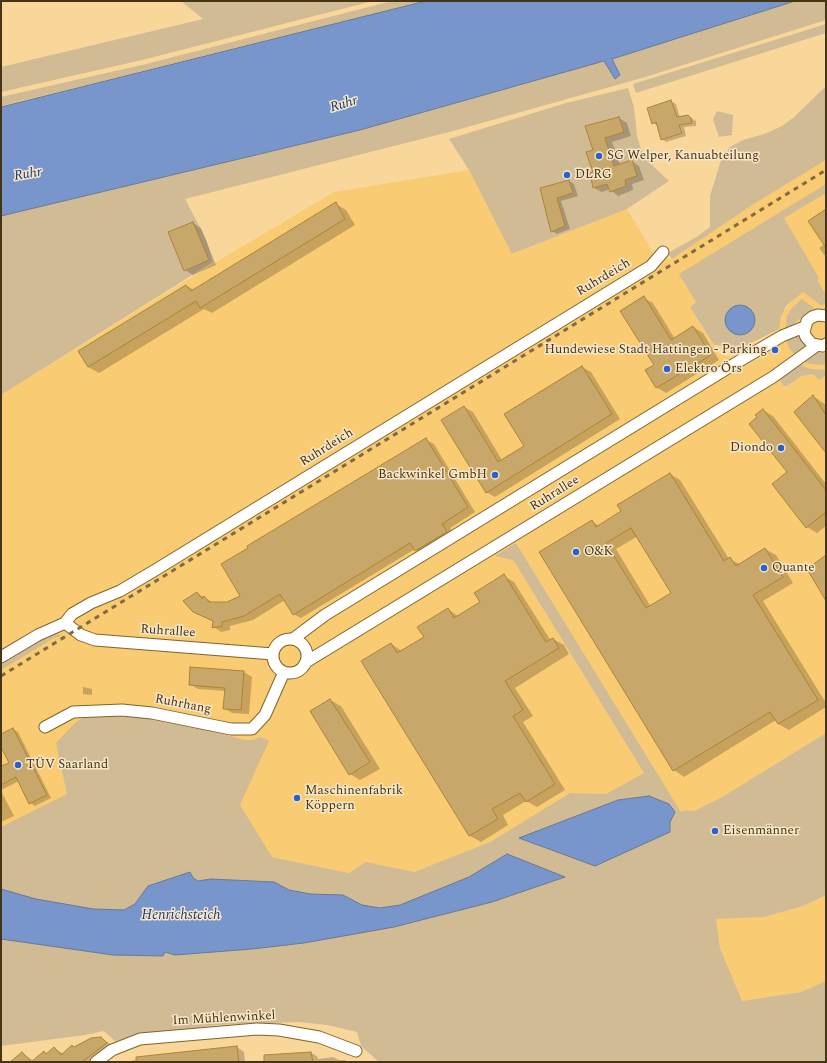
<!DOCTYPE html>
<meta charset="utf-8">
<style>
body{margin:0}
#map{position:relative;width:827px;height:1063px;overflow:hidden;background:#f9d79a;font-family:Spectral,serif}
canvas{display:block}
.frame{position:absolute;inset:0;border:2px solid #463514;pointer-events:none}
</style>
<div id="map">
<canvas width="827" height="1063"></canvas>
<div class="frame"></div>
</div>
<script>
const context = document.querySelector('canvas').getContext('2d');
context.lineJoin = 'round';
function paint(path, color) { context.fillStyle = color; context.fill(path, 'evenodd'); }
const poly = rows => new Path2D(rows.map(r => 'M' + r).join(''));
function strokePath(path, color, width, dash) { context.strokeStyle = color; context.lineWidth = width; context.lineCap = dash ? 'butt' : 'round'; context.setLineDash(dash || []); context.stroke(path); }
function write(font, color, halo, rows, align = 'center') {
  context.font = font + ' Spectral,serif'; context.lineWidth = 3; context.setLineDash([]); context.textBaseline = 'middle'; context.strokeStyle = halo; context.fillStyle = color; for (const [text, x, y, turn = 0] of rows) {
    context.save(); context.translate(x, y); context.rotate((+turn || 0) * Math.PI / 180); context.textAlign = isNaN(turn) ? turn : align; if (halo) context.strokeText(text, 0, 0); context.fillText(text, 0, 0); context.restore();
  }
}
paint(poly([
 [826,160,826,733,722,797,694,811,687,810,681,812,516,543,499,557,512,560,515,563,644,773,606,794,570,793,490,842,414,872,366,863,350,873,272,857,1,854,1,395,213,264,334,192,469,170,513,254,627,209,654,254,670,260,749,207],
 [795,298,783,312,779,329,733,357,719,354,690,307,696,302],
 [826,895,826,981,801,992,742,1001,720,948,716,919,764,917,803,906]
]), '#f9cb73');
paint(poly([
 [181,1,373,1,142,60,1,92,1,67,203,19],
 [392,1,426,1,1,106,1,97,146,64],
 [795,1,826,1,826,20,642,78,453,131,185,199,206,239,213,262,1,395,1,216,360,130,604,61,615,78,620,75,611,59],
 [826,24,826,33,636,93,633,84],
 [826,86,826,160,749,207,672,259,668,253,698,236,710,227,710,196,721,160,730,147,743,140,767,133,782,126,793,118],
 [628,88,634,107,637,136,641,149,652,165,669,181,627,209,512,254,469,170,449,139,566,103],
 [717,111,733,115,732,135,719,137,713,119],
 [826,184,826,193,784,218,819,278,817,280,826,295,826,302,822,306,803,292,786,306,781,317,779,329,741,348,714,345,690,307,696,302,679,274],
 [802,299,815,309,809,311,785,331,787,316,792,308],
 [799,332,802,340,808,348,797,357,789,348,786,338],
 [816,352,826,354,826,365,810,364,802,361],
 [798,364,810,369,826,370,826,377,825,376,819,380,813,374,801,376,787,386,783,386,779,377],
 [516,543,681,812,687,810,694,811,722,797,826,733,826,895,803,906,764,917,716,919,720,948,742,1001,801,992,826,981,826,1062,379,1062,361,1046,357,1032,327,1025,299,1022,216,1025,115,1041,104,1031,85,1035,1,1046,1,827,67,794,56,743,76,722,83,718,111,716,147,718,192,726,245,740,252,740,261,737,269,741,240,805,272,857,349,873,366,862,414,872,490,842,570,793,606,794,644,773,515,563,512,560,495,556],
 [58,634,61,636,54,638,1,670,1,663,39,641]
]), '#d0bb94');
const water = poly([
 [426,1,795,1,612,59,620,75,615,79,604,61,360,130,1,216,1,107,426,1],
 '725 320a15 15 0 1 1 30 0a15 15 0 1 1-30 0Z',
 [649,796,669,804,675,812,670,822,670,832,595,866,519,838,618,800,649,796],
 [507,854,565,877,492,902,394,927,304,943,252,949,175,955,165,952,163,956,113,955,1,939,1,889,36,899,93,909,124,910,135,904,148,886,190,872,193,878,198,881,211,879,274,882,289,890,310,894,343,895,362,905,380,908,400,905,469,877,507,854]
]);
paint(water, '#7896cb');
strokePath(water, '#697994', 1);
paint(poly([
 [671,101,676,104,680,118,688,116,696,121,696,126,684,127,686,136,666,142,662,139,658,126,653,123],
 [619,118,627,123,631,136,612,142,620,165,632,161,639,166,644,180,632,184,633,190,618,196,610,189,602,192,594,188,594,151],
 [569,181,574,184,578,196,561,201,570,229,557,234,552,231,542,189],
 [336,204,346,210,355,225,212,313,204,309,99,373,88,367,187,286,194,290],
 [826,210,826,257,819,248,825,244],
 [193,223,201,228,216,265,193,275,185,270],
 [644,298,653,303,675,339,693,327,703,333,719,360,666,393,656,387,655,365],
 [582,367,591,372,620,419,495,497,486,492,464,407,473,412,502,460,525,446],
 [813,396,826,405,826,451],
 [763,410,773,416,826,484,826,526,817,533,807,527,788,472,759,417],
 [426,440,434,444,475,512,450,528,455,536,424,555,415,549,301,618,293,614,285,600,253,620,230,626,230,630,221,632,214,627,214,621,193,611,197,593,212,602,227,603,241,596],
 [670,474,680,480,729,559,740,564,765,549,776,555,793,583,763,601,826,703,826,707,789,730,778,724,776,720,684,777,674,770,592,522,600,526,622,512],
 [638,536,673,593,651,607,616,549],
 [504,576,514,582,551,641,553,639,564,645,569,654,515,688,533,716,523,722,565,790,537,807,526,801,503,815,508,825,481,842,470,836,363,662,391,644,402,651,425,637,448,609,458,616,481,603],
 [244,672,252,677,249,714,232,713,224,708,226,691,198,689,190,684],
 [83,687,92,689,92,695,83,694],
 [330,700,341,706,380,769,360,780,350,774],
 [13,729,18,732,51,798,35,806,30,803,19,781,1,790,1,768,10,763,1,745,1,735],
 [1,791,14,816,1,822],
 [101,1038,112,1045,101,1062,12,1062,22,1053,34,1061,44,1053,47,1055,54,1048,64,1054,75,1048],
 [237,1047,244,1052,245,1062,149,1062,148,1056],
 [311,1053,317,1056,318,1059,333,1057,339,1060,345,1060,349,1062,270,1062,270,1056],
 [134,1060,138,1062,129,1062]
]), '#0003');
const building = poly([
 [671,100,677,117,688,115,691,118,692,123,679,125,682,133,661,140,656,122,652,124,647,108,671,100],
 [619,117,624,132,605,138,614,166,632,160,637,176,625,180,626,186,610,192,607,184,593,188,590,173,593,172,586,152,593,150,585,126,619,117],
 [569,180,573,193,557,198,565,226,551,232,540,188,569,180],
 [336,202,345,219,200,308,196,301,88,367,78,351,186,285,191,291,336,202],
 [826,209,826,248,808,221,826,209],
 [193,222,209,260,184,271,168,232,193,222],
 [644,296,671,340,693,326,711,355,656,388,645,370,654,365,620,311,644,296],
 [582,366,612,414,486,493,441,420,464,406,498,462,524,446,504,414,582,366],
 [813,395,826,415,826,453,794,412,813,395],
 [763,409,826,490,826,512,806,528,772,484,787,472,749,424,757,417,755,415,763,409],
 [426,438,468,507,442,524,447,532,415,551,410,543,293,615,280,594,244,616,222,622,222,626,212,628,213,621,193,612,183,601,197,592,202,599,204,596,209,602,227,602,240,596,221,564,248,548,247,546,426,438],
 [670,473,724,561,730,557,736,566,765,548,783,577,753,595,818,700,778,724,770,712,673,771,539,552,592,520,596,527,621,511,617,505,670,473],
 [631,528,671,593,646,608,606,543,631,528],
 [826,555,826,601,807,569,826,555],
 [504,574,546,642,553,638,559,648,505,681,523,710,513,716,555,784,526,802,520,793,492,809,498,819,469,836,361,661,391,643,397,653,424,637,417,627,448,608,454,618,480,602,474,593,504,574],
 [190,667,244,671,241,710,223,709,225,688,189,685,190,667],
 [330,699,370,762,349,775,310,711,330,699],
 [13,728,47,795,29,804,16,777,1,785,1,766,9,763,1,747,1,734,13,728],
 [101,1037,107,1043,82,1062,31,1062,44,1051,46,1054,54,1047,61,1055,72,1045,74,1047,91,1038,101,1037],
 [237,1046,239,1062,136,1062,136,1057,237,1046],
 [22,1052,31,1062,10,1062,22,1052],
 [311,1052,313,1062,264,1062,264,1055,311,1052]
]);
paint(building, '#c8a76a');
strokePath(building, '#ad8534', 1);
const minor = poly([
 [826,316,818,315,812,317,807,321,804,332,806,337,812,344,823,346,826,344],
 [65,623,81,635,95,640,273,654],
 '273 656a17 17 0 1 1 34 0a17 17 0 1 1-34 0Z',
 [293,639,325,615,741,360,782,336,804,327],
 [1,657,38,635,65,623,72,614,91,603,120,591,157,569,651,266,663,252],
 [306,662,773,377,816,346],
 [45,727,73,712,122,710,152,713,231,729,252,729,265,715,284,672],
 [96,1062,112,1050,140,1039,257,1029,279,1030,319,1037,356,1051]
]);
strokePath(minor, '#816326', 13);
strokePath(minor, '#fff', 11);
strokePath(poly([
 [1,676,826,170]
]), '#816a40', 3, [5, 5]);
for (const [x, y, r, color] of [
 [599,156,4,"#2961cf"],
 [567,175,4,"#2961cf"],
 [775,350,4,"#2961cf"],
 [667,369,4,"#2961cf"],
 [781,448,4,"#2961cf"],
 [495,475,4,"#2961cf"],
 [576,552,4,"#2961cf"],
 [764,568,4,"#2961cf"],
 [18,765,4,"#2961cf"],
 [297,798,4,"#2961cf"],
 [715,831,4,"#2961cf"]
]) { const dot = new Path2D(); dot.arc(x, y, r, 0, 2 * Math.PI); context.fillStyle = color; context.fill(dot); strokePath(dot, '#f8e7c9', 1.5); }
write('13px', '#463514', '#f8e7c9', [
 ["SG Welper, Kanuabteilung",607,156],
 ["DLRG",575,175],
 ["Hundewiese Stadt Hattingen - Parking",767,350,"right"],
 ["Elektro Örs",675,369],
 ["Diondo",773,448,"right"],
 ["Backwinkel GmbH",487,475,"right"],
 ["O&K",584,552],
 ["Quante",772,568],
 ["TÜV Saarland",26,765],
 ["Maschinenfabrik",305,791],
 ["Köppern",305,806],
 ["Eisenmänner",723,831]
], 'left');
write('13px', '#463514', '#f8e7c9', [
 ["Ruhrdeich",604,278,-31],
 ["Ruhrdeich",327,448,-32],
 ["Ruhrallee",555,494,-32],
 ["Ruhrallee",168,632,4],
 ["Ruhrhang",183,705,11],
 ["Im Mühlenwinkel",224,1019,-3]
]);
write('italic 14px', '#173979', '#f8e7c9', [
 ["Ruhr",344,105,-16],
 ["Ruhr",28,175,-9],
 ["Henrichsteich",181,916]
]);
</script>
